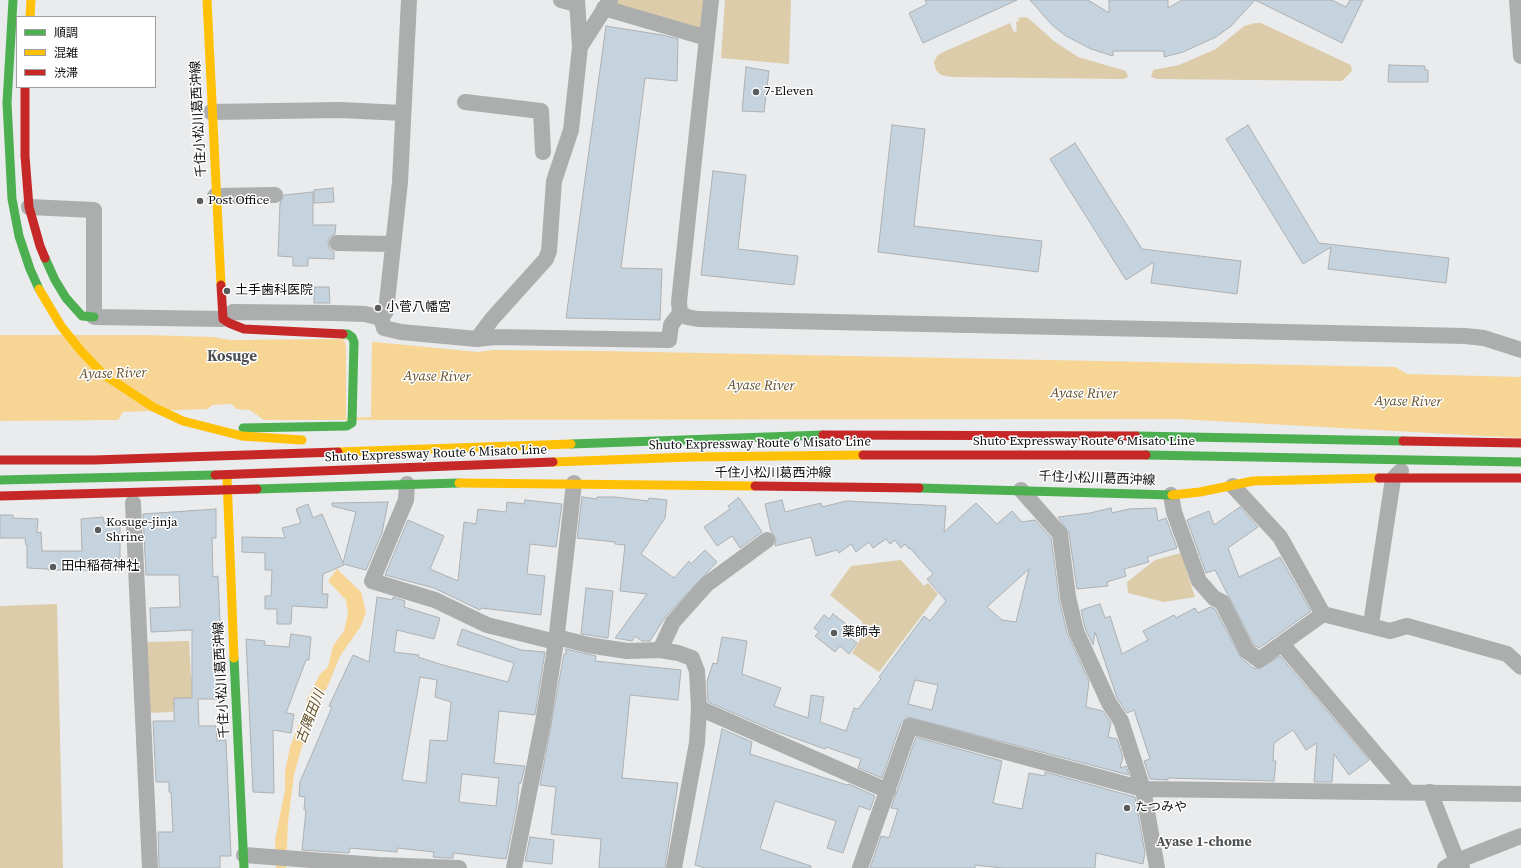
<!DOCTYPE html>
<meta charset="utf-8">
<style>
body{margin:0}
#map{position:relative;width:1521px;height:868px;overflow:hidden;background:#e9ebed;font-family:"Source Serif 4","Noto Sans JP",serif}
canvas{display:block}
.legend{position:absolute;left:16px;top:16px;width:140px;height:72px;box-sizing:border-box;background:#fff;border:1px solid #9e9e9f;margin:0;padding:5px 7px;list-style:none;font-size:12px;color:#0c0d0e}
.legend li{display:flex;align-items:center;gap:8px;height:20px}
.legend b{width:20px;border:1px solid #9e9e9f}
</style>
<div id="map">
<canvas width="1521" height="868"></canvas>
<ul class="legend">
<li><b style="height:5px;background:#4caf50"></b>順調</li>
<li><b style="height:5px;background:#ffc107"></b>混雑</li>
<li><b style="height:5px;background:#c62828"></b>渋滞</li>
</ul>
</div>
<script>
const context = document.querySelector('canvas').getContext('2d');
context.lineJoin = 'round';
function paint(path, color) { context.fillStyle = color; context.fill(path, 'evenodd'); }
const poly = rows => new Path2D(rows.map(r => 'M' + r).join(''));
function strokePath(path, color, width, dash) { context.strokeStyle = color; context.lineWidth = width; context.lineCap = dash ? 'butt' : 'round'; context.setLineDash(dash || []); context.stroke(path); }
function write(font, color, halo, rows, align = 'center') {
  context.font = font + ' "Source Serif 4","Noto Sans JP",serif'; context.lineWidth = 3; context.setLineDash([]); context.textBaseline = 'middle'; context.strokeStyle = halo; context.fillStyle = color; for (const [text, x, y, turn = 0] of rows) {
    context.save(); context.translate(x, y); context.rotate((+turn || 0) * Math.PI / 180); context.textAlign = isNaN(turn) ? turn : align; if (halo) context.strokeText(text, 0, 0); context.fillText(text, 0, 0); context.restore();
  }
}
paint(poly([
 [616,0,705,0,701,34,614,5],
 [725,0,791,0,789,64,721,58],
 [1024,17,1028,18,1055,42,1078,57,1126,71,1128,77,1124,79,952,77,941,75,936,70,934,62,937,56,941,53,1010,23,1014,32,1017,31,1016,22,1019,21,1018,18],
 [1255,23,1261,23,1351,65,1352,71,1342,81,1157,79,1151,77,1153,70,1179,65,1216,49,1244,26],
 [1181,553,1195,597,1164,602,1128,593,1127,582,1155,560],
 [901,560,924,586,928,583,938,594,879,672,852,653,863,635,858,630,863,622,830,595,851,566],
 [57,604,63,868,0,868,0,606],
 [189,641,191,677,198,677,198,702,184,702,184,698,174,698,174,710,172,712,149,713,145,645,148,642]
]), '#dca');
paint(poly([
 [0,335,146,335,213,337,230,340,344,339,478,352,493,350,602,351,1395,367,1407,374,1521,377,1521,438,1179,419,264,420,250,410,236,409,232,404,213,405,207,409,123,412,118,420,0,421],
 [337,569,361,592,366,612,361,626,340,656,326,690,321,691,319,698,320,701,302,746,294,775,288,822,286,868,276,868,275,840,285,790,285,772,290,747,306,707,307,700,320,674,328,667,333,646,344,631,348,614,346,600,328,581]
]), '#f6d595');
paint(poly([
 [342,340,372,340,371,417,346,418,346,344]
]), '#e9ebed');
strokePath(poly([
 [317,703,322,687]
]), '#f6d595', 4.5);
const building = poly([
 [925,0,1017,0,923,43,909,13,927,4,925,0],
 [1030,0,1088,0,1109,13,1109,0,1168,0,1168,8,1182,0,1332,0,1346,7,1350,0,1363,0,1342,43,1255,0,1231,26,1216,37,1183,52,1164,57,1164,51,1113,51,1113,56,1091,49,1066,36,1052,25,1030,0],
 [606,26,662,35,678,39,677,81,645,78,621,268,662,269,660,320,566,318,606,26],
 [1389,65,1425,66,1425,70,1428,70,1428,82,1388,82,1389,65],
 [746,67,769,71,764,112,742,111,746,67],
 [892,125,925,129,914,226,1042,241,1038,272,878,252,892,125],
 [1248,125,1319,243,1449,258,1446,283,1328,269,1331,247,1303,264,1226,139,1248,125],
 [1075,143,1142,249,1241,261,1237,294,1151,283,1154,262,1126,280,1050,159,1075,143],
 [713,171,746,175,738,249,798,256,794,285,701,275,713,171],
 [333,188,334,202,314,203,314,190,333,188],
 [313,192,313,225,336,225,335,234,329,238,328,242,329,248,334,252,334,259,308,258,308,266,293,266,293,257,278,256,280,203,284,195,313,192],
 [314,287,329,287,330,303,314,303,314,287],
 [582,497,597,499,597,497,615,497,648,501,649,498,667,500,665,518,641,554,674,578,689,561,691,564,705,550,717,562,666,616,650,641,642,641,635,636,632,641,615,638,647,594,620,591,625,545,615,544,615,542,577,538,582,497],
 [738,498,740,499,762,532,740,548,732,536,717,546,704,527,730,509,728,506,738,498],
 [525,500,562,504,556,547,530,544,527,574,545,576,541,615,481,608,480,610,434,588,385,575,408,520,444,536,430,569,458,581,464,522,476,524,478,509,506,512,507,502,524,504,525,500],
 [782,500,785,512,821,503,822,507,846,501,946,506,944,532,976,503,997,524,1012,511,1022,522,1035,520,1051,538,1059,598,1067,633,1089,681,1086,707,1103,711,1111,723,1108,737,1117,739,1123,757,1120,768,1126,766,1129,775,908,717,901,723,882,778,858,768,861,759,826,747,825,749,775,731,708,702,707,681,713,663,717,664,722,637,747,641,742,674,781,688,774,706,808,718,811,695,824,697,820,722,846,731,854,708,858,709,881,679,879,677,924,616,930,621,946,601,927,579,933,574,910,548,909,549,905,544,901,548,895,540,890,544,886,539,873,548,869,542,856,552,851,544,839,553,837,550,816,556,811,537,775,546,776,539,771,531,765,504,782,500],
 [1029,569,1016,622,1002,620,987,607,1029,569],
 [915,680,938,685,932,710,908,704,915,680],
 [388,502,382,533,366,570,343,564,344,565,323,574,322,594,328,594,327,608,292,606,291,624,277,624,277,609,265,609,265,596,271,596,272,570,265,570,265,553,242,552,242,537,285,538,282,528,301,523,296,509,308,504,313,518,322,514,343,563,356,512,332,506,332,503,388,502],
 [1240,507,1258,527,1228,548,1239,577,1280,557,1311,611,1259,648,1254,645,1215,570,1206,573,1187,520,1209,511,1214,525,1240,507],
 [1111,508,1112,513,1129,509,1156,508,1158,521,1166,518,1177,548,1147,557,1149,562,1124,569,1126,576,1107,582,1108,586,1077,589,1069,533,1058,517,1090,513,1111,508],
 [216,509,216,538,212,538,213,577,218,576,222,669,219,669,220,699,198,699,199,726,216,726,217,741,226,740,231,856,220,856,220,868,159,868,158,832,173,832,171,792,169,792,169,782,156,782,153,721,174,721,174,698,192,698,192,630,151,632,150,608,180,607,179,575,146,575,143,514,216,509],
 [0,515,13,515,13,518,38,519,37,533,41,532,42,551,82,551,81,519,103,517,104,523,120,523,120,570,48,570,48,569,27,568,27,545,26,545,25,538,0,538,0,515],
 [586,588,613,591,608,638,581,634,586,588],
 [377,597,393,600,393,597,405,601,404,607,440,618,434,639,397,630,394,652,419,655,418,657,443,665,508,682,514,663,457,645,462,629,521,650,545,652,535,715,499,711,494,763,525,766,521,783,519,783,517,805,506,859,453,853,453,858,446,858,433,857,434,852,397,848,397,852,350,848,349,853,302,850,306,810,304,810,305,797,299,796,300,782,332,707,329,706,353,655,369,662,377,597],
 [420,677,437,680,435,697,451,702,447,741,430,740,426,783,402,780,420,677],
 [462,774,499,778,496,806,459,802,462,774],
 [1100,604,1105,618,1110,616,1122,654,1148,640,1143,631,1174,615,1176,618,1195,608,1198,613,1210,607,1215,609,1241,658,1253,668,1259,669,1280,656,1369,760,1349,775,1334,754,1332,782,1314,782,1317,743,1306,750,1293,730,1274,743,1273,761,1276,761,1274,781,1168,778,1168,780,1150,779,1144,761,1150,759,1134,710,1127,713,1117,698,1095,632,1093,645,1085,628,1081,610,1100,604],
 [833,614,854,630,849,637,857,643,849,654,840,646,835,652,815,636,819,632,814,628,824,615,829,619,833,614],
 [291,634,311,637,309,660,306,660,286,713,294,714,291,733,273,730,274,793,253,792,246,639,265,641,264,645,289,647,291,634],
 [566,649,596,656,595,661,681,670,678,700,630,695,624,758,622,778,678,783,665,868,599,868,601,839,551,834,556,787,540,785,564,654,566,654,566,649],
 [722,729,752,742,750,754,847,785,849,784,875,796,870,810,859,806,843,853,827,848,836,821,775,801,760,849,811,866,811,868,705,868,695,865,722,729],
 [916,737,1002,761,993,803,1022,809,1029,773,1045,776,1045,772,1135,797,1145,853,1143,864,1096,853,1095,868,1002,868,975,865,975,868,870,868,881,836,889,838,898,809,891,808,916,737],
 [530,837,554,840,552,864,525,861,530,837]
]);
paint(building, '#c5d3de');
strokePath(building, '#aeb0b1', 1);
strokePath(poly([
 [561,0,576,4],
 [711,0,679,302,680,313,687,317,698,319,1465,336,1484,338,1521,350],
 [1517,0,1521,56],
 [604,8,707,38],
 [580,47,610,0],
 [465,102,541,111,543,152],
 [211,112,340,110,403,113],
 [215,196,275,195],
 [29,207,94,210,94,317,223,319,233,312,335,313,365,314,381,318,384,328,401,332,477,339,494,337,669,340,671,325,680,313],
 [337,243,392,244],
 [381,318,386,311,400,182,409,0],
 [477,339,492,319,546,259,549,251,554,181,571,130,580,47,577,0],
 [407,484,406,500,372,581,435,600,487,625,556,642],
 [1233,486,1280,537,1323,614,1390,631,1407,626,1507,654,1521,667],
 [1021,490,1060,534,1068,597,1076,631,1109,703,1121,721,1143,789,1157,868],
 [1171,495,1174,512,1199,581,1214,598,1222,602,1247,651,1259,660,1323,614],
 [133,503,150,868],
 [1371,624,1393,479,1401,471],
 [557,637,588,645,627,651,660,650,678,653,692,658,697,671,699,708,697,743,674,868],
 [1282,644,1408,792],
 [660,650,673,622,707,584,767,540],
 [699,708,888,791],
 [1430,792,1457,861,1462,868],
 [244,855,378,865,459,868],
 [514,868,543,722,556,642,574,483],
 [860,868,910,726,1143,789,1521,794],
 [1445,868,1457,861,1521,836]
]), '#acadad', 16);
strokePath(poly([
 [13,0,7,103,12,199,19,236,30,269,39,289],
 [45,258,55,280,66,298,82,316,94,317],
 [243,428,347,426,352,423,354,342,352,337,348,334,343,334],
 [1136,436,1403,441],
 [571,444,823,435],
 [1146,455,1521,462],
 [0,480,215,475],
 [919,488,1172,495],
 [257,489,459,483],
 [234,658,244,868]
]), '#4caf50', 9);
strokePath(poly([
 [207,0,221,285],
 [30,17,31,0],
 [39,289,61,326,81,351,103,374,153,407,183,421,242,436,302,440],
 [338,452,571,444],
 [553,462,692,457,863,455],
 [227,477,234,658],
 [459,483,755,486],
 [1172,495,1200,492,1253,481,1379,478]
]), '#ffc107', 9);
strokePath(poly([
 [25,87,25,156,29,207,40,246,45,258],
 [221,285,223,319,229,323,244,329,343,334],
 [823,435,1136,436],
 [1403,441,1521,443],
 [863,455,1146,455],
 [0,460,94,460,338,452],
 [215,475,553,462],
 [1379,478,1521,478],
 [755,486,919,488],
 [0,496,257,489]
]), '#c62828', 9);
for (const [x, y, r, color] of [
 [756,92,4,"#595b5c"],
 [200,201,4,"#595b5c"],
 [227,291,4,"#595b5c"],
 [378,308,4,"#595b5c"],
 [98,530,4,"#595b5c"],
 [53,567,4,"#595b5c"],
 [834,633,4,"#595b5c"],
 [1127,808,4,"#595b5c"]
]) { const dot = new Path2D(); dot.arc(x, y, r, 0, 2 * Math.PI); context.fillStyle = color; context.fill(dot); strokePath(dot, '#fff', 1.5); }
write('13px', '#0c0d0e', '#fff', [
 ["7-Eleven",764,92],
 ["Post Office",208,201],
 ["土手歯科医院",235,291],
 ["小菅八幡宮",386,308],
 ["Kosuge-jinja",106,523],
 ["Shrine",106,538],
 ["田中稲荷神社",61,567],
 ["薬師寺",842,633],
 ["たつみや",1135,808]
], 'left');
write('13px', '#0c0d0e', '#fff', [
 ["千住小松川葛西沖線",199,119,-93],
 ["Shuto Expressway Route 6 Misato Line",1084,442],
 ["Shuto Expressway Route 6 Misato Line",760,444,-1],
 ["Shuto Expressway Route 6 Misato Line",436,454,-2],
 ["千住小松川葛西沖線",773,474],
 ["千住小松川葛西沖線",1097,479,2],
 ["千住小松川葛西沖線",222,680,-93]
]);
write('italic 14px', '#634f28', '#fff', [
 ["Ayase River",113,374,-1],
 ["Ayase River",437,377,1],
 ["Ayase River",761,386,1],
 ["Ayase River",1084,394,1],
 ["Ayase River",1408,402,1],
 ["古隅田川",311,717,-69]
]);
write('bold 14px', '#4e5153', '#fff', [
 ["Ayase 1-chome",1204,842]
]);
write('bold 15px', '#4e5153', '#fff', [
 ["Kosuge",232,357]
]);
</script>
